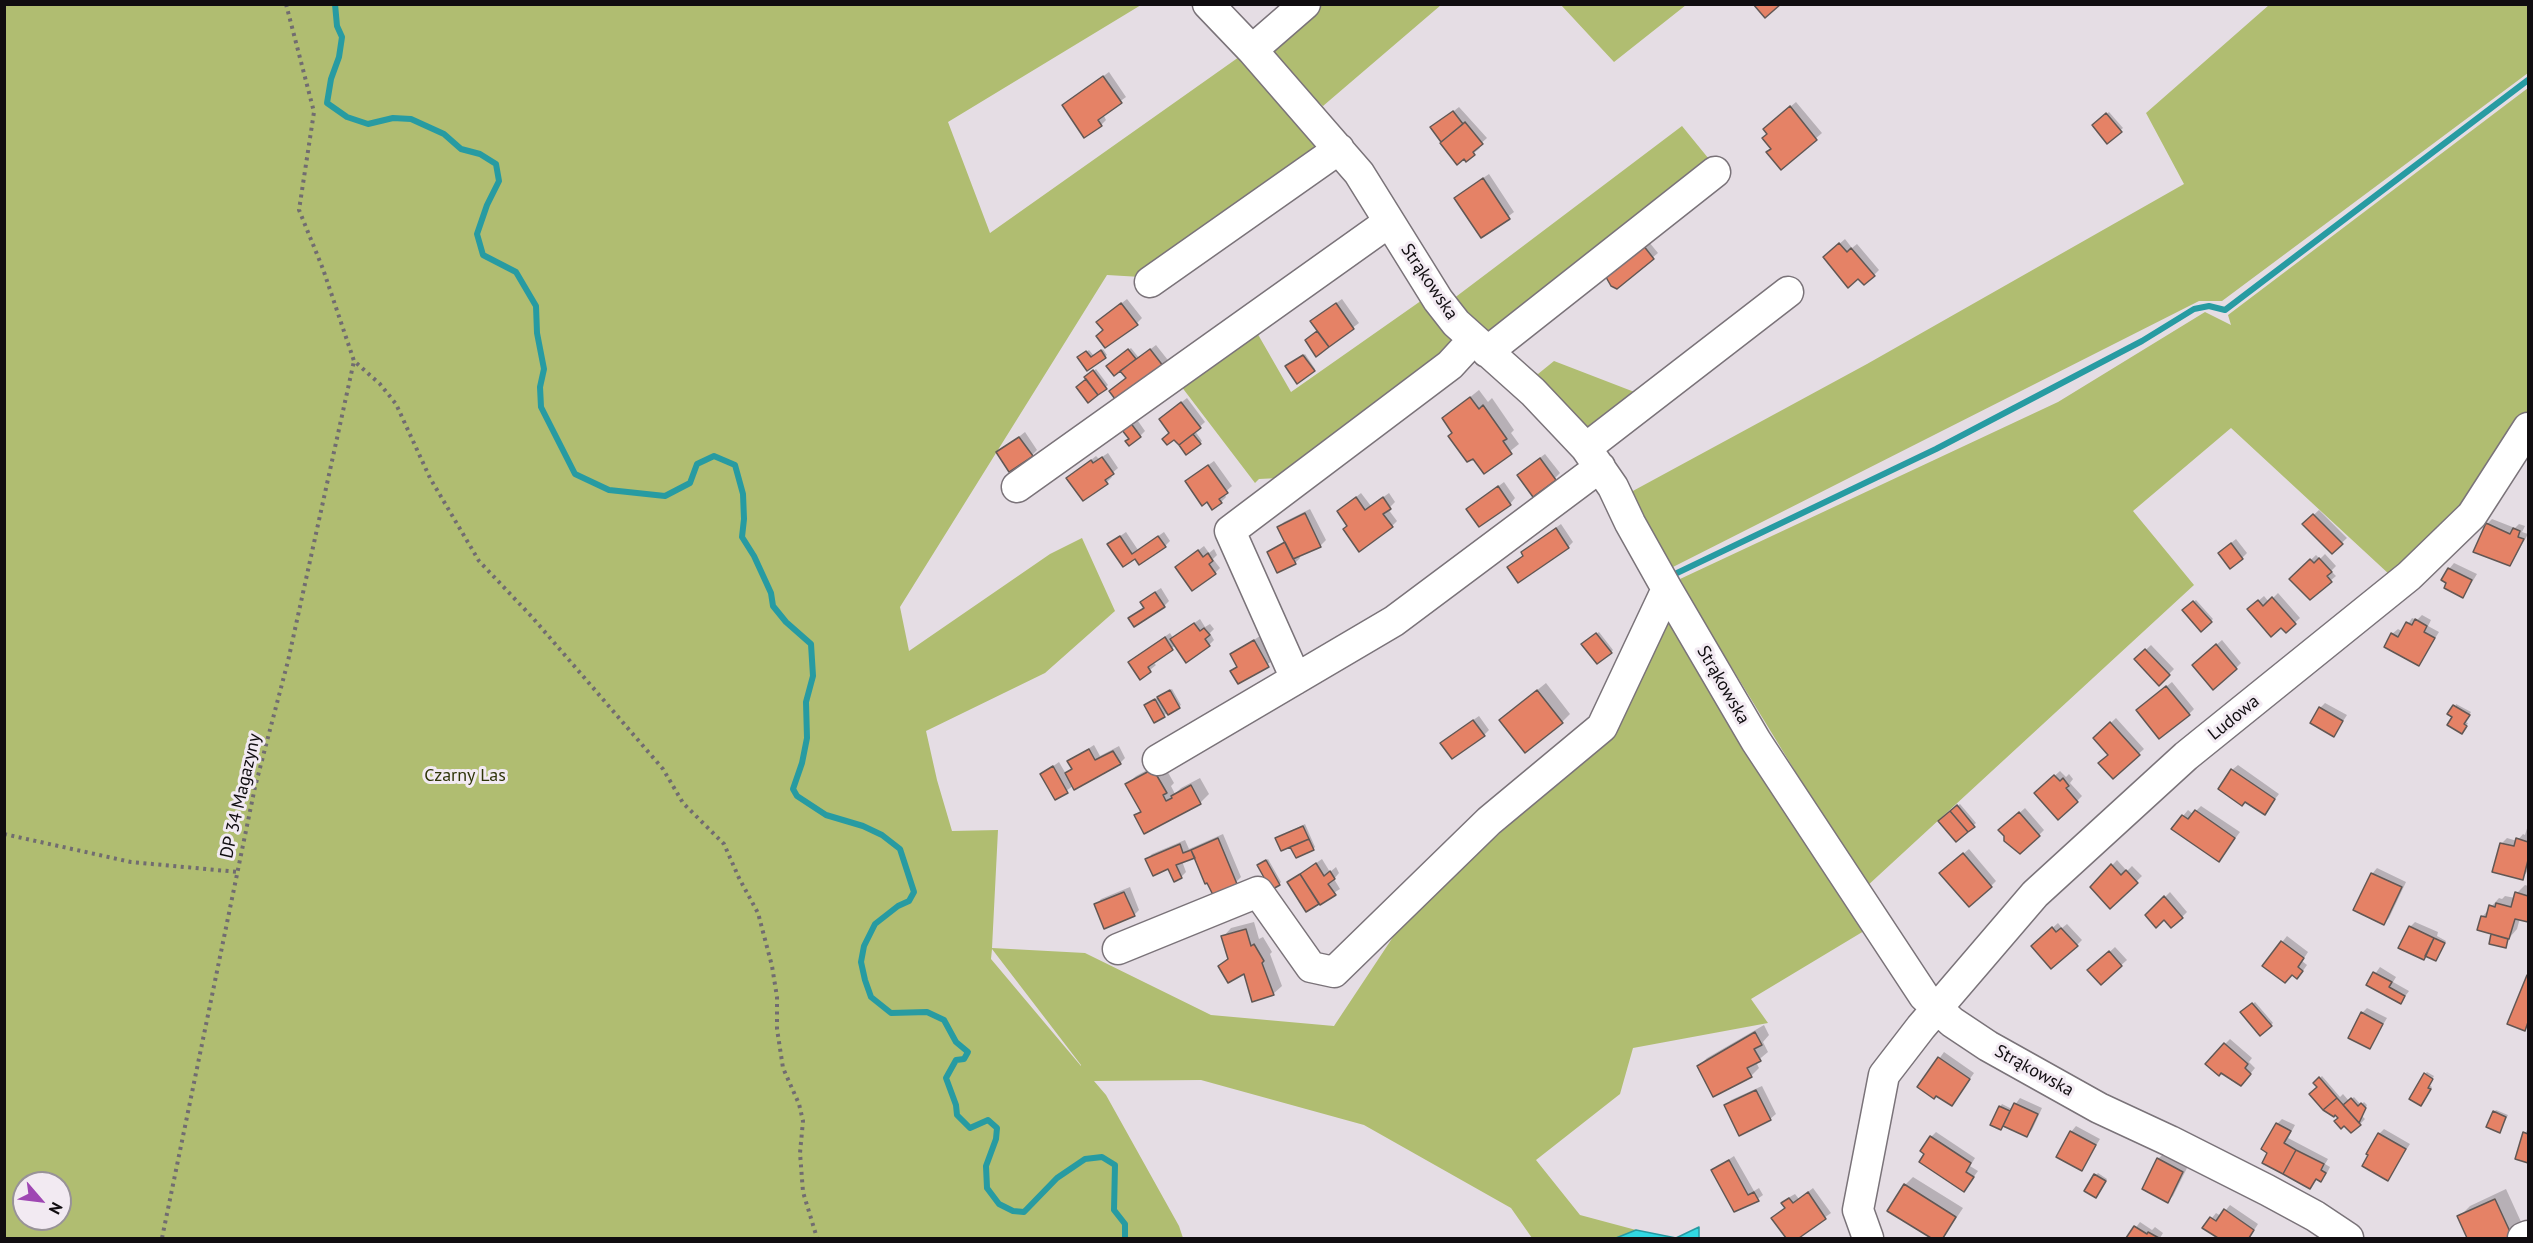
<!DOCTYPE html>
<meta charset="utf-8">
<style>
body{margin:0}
#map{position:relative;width:2533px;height:1243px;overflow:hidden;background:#e5dde4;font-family:"PT Sans",sans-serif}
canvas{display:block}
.frame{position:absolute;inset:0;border:6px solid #100d10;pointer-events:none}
.north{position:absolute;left:12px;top:1171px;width:60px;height:60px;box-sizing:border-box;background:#f2eaf2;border:2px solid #989298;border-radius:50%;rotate:118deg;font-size:16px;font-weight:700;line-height:24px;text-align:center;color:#100d10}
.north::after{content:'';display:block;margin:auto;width:21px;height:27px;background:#9f47b3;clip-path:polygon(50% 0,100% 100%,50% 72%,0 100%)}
</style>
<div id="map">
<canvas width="2533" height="1243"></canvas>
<div class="frame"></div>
<div class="north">N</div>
</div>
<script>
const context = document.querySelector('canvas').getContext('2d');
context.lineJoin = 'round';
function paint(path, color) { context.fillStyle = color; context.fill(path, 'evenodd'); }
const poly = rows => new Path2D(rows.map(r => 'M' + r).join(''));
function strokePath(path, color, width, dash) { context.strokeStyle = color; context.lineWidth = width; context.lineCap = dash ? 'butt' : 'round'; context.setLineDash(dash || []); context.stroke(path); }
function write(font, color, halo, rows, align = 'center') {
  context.font = font + ' "PT Sans",sans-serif'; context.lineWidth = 6; context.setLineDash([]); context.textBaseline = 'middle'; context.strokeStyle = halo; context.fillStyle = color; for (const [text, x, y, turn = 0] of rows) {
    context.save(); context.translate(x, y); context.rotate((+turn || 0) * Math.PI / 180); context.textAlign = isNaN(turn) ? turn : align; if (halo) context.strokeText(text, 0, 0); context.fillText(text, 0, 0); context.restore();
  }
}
paint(poly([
 [5,5,1141,5,948,122,990,233,1239,57,1324,143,1141,277,1107,275,900,607,909,651,1050,554,1082,538,1115,611,1045,673,926,731,937,780,952,831,998,830,992,948,1085,953,1211,1015,1334,1026,1397,931,1402,920,1580,762,1668,620,1675,627,1869,928,1751,999,1768,1023,1633,1048,1620,1094,1536,1160,1580,1215,1636,1230,1616,1238,1532,1238,1511,1208,1364,1125,1201,1080,1094,1081,1106,1095,1179,1226,1183,1238,5,1238],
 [992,949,1081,1065,1081,1066,991,959],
 [24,1183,60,1183,60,1219,24,1219],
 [1320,5,1441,5,1323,106,1272,62,1273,45],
 [1561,5,1686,5,1614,62],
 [2269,5,2528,5,2528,73,2222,301,2199,301,1671,568,1631,492,1867,364,2184,184,2146,113],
 [2528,88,2528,413,2505,449,2443,532,2390,575,2231,428,2133,511,2194,585,1866,887,1702,619,1680,579,2058,402,2205,312,2231,325,2228,315],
 [1682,126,1713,164,1489,338,1449,302],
 [1425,298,1454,334,1454,348,1279,478,1259,479,1255,483,1181,386,1256,331,1291,392],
 [1501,351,1538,374,1554,361,1637,393,1595,436]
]), '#b0bd71');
const water = poly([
 [1699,1227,1699,1238,1616,1238,1636,1230,1676,1238,1699,1227]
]);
paint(water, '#31d8e1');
strokePath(water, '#279ba2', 1.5);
paint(poly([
 [1109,72,1126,97,1103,114,1106,120,1101,125,1064,105],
 [1796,102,1822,133,1781,168,1769,134,1770,124],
 [1459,107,1487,138,1478,146,1480,148,1474,153,1467,160,1464,157,1457,163,1432,128],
 [2109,112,2123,128,2108,141,2094,125],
 [1489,174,1514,212,1482,236,1461,193],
 [1644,236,1658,253,1617,287],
 [1845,239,1852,248,1857,244,1879,270,1874,275,1830,252],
 [1127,299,1142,318,1137,323,1104,330,1104,317],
 [1342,299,1359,323,1317,354,1309,338,1319,331,1318,316],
 [1156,345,1171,364,1127,378,1121,369,1110,364,1131,348,1139,358],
 [1103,349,1107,355,1088,369,1082,355,1089,350,1094,356],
 [1305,354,1315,369,1313,371,1290,365],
 [1096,369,1108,385,1088,401,1086,377],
 [1479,390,1488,402,1492,398,1514,430,1511,433,1519,444,1484,472,1444,418],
 [1187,398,1205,422,1195,431,1202,441,1200,443,1175,438,1171,432,1166,414],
 [1133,414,1145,431,1140,436,1130,439,1120,425],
 [1025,432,1037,450,1032,455,998,453],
 [1108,453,1118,468,1110,475,1112,477,1107,482,1068,478,1096,456,1099,459],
 [1545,454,1560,473,1555,478,1524,470],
 [1214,461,1232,486,1224,493,1226,497,1221,502,1193,476],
 [1504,482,1515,498,1510,504,1468,509],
 [1361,493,1371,506,1389,493,1395,502,1388,509,1397,521,1392,526,1349,525,1339,511],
 [1310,509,1326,540,1321,545,1299,555,1300,558,1295,563,1268,552,1286,541,1279,527,1284,522],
 [2319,510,2347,538,2332,552,2304,524],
 [2492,519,2515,528,2519,524,2525,526,2522,532,2528,534,2514,559,2509,565,2487,524],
 [1561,524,1573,542,1568,547,1514,562,1524,555,1522,553,1528,547],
 [1126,532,1138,550,1164,532,1170,541,1165,546,1136,557,1109,544],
 [2236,539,2247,553,2242,558,2225,548],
 [1204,546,1209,553,1214,549,1217,555,1213,559,1220,568,1215,573,1177,567],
 [2325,554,2336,566,2331,571,2336,576,2310,598,2291,579,2316,555,2320,559],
 [2454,563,2477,574,2463,597,2449,569],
 [1161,588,1169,601,1164,606,1130,618,1145,607,1142,602,1147,597],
 [2278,593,2300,618,2286,631,2255,604,2264,596,2269,602],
 [2196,600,2213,619,2201,630,2184,610],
 [2422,615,2431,620,2428,626,2439,632,2419,664,2392,634,2398,629,2403,632,2412,618,2417,620],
 [1200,619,1205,627,1210,624,1214,629,1210,633,1214,640,1209,645,1176,645,1153,662,1156,665,1140,678,1130,662,1135,657,1170,633,1173,638],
 [1599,632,1613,650,1611,652,1585,642],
 [1260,636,1274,660,1239,682,1232,671,1238,665,1232,654],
 [2222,640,2241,663,2236,668,2199,660],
 [2151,645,2174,669,2159,684,2136,659],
 [2172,682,2194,709,2189,714,2143,705],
 [1546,683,1570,714,1562,722,1510,712],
 [1172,689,1181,705,1154,721,1145,705],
 [2325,703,2347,715,2334,735,2320,708],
 [2456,704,2471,712,2465,722,2468,723,2464,730,2454,716],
 [1479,716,1489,730,1484,735,1447,738],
 [2116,718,2144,749,2113,777,2110,754,2095,738],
 [1094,745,1100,756,1119,746,1125,758,1120,763,1073,786,1056,798,1042,774,1059,762,1066,774,1073,767,1069,761],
 [1162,762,1174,783,1171,786,1175,794,1181,788,1200,778,1209,794,1201,802,1145,832,1136,815,1141,810,1127,784,1136,776],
 [2238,765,2279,794,2264,813,2232,770],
 [2060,771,2066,777,2069,774,2073,779,2070,783,2082,796,2077,801,2041,788],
 [1960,804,1976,823,1956,840,1940,821],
 [2201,806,2240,832,2219,860,2183,816,2188,810,2193,814],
 [2025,808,2044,830,2039,835,2006,825],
 [1305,824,1315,847,1313,849,1277,838],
 [2528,825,2528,870,2522,879,2502,843,2507,838,2517,841,2523,834,2525,835],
 [1223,834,1241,877,1236,882,1195,856,1182,861,1186,872,1181,877,1169,867,1147,859,1152,854,1185,840,1189,849],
 [1969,849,1996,881,1991,886,1947,868],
 [1268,859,1281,882,1279,884,1261,863],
 [1322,859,1330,872,1336,867,1339,873,1334,879,1340,889,1307,910,1289,882],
 [2117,860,2127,871,2132,866,2142,876,2110,907,2092,887],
 [2377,868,2406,882,2389,918,2384,923,2372,874],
 [2525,885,2528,886,2528,921,2520,918,2517,929,2510,937,2505,947,2491,943,2493,933,2482,917,2499,898,2502,899,2505,896,2515,898,2517,893],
 [1130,887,1139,910,1134,915,1096,905,1101,899],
 [2170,892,2187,912,2182,917,2147,915],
 [1254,922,1259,939,1263,937,1272,952,1270,954,1282,986,1273,994,1245,971,1220,966,1229,957,1223,937,1231,928],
 [2415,922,2438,932,2437,936,2446,941,2436,960,2410,927],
 [2058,923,2062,928,2067,924,2082,940,2077,945,2038,941],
 [2287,936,2308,952,2302,961,2307,965,2302,972,2292,973,2264,965],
 [2115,947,2127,960,2101,983,2090,970],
 [2380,967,2396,977,2393,982,2409,991,2400,1003,2368,984],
 [2528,975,2528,1025,2524,1029,2509,1023],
 [2255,1002,2273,1023,2260,1034,2242,1013],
 [2367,1008,2387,1018,2369,1048,2362,1013],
 [1764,1025,1769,1035,1763,1042,1768,1052,1756,1062,1759,1068,1751,1076,1699,1066,1707,1058],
 [2230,1039,2252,1058,2249,1062,2255,1068,2246,1079,2232,1081,2221,1071,2225,1044],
 [1944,1052,1974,1073,1952,1104,1919,1087],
 [2427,1072,2434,1076,2429,1085,2432,1087,2423,1102,2425,1074],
 [2322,1076,2340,1097,2343,1094,2349,1101,2354,1097,2361,1105,2364,1102,2367,1105,2362,1116,2365,1119,2360,1124,2339,1118,2315,1083],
 [1762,1086,1776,1114,1770,1119,1726,1106,1731,1100],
 [2020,1098,2042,1108,2032,1130,2027,1135,2003,1124,2000,1107,2002,1104,2012,1109],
 [2496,1110,2508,1115,2501,1129,2494,1112],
 [2282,1119,2295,1125,2288,1138,2328,1159,2325,1164,2330,1167,2326,1175,2321,1180,2317,1178,2310,1187,2270,1152,2277,1124],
 [2076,1126,2100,1139,2082,1169,2071,1132],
 [2384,1129,2410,1144,2387,1179,2379,1134],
 [2528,1129,2528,1162,2517,1158,2525,1133],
 [1936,1132,1975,1158,1970,1166,1978,1171,1964,1190,1926,1153,1931,1137],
 [2163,1154,2188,1166,2173,1196,2168,1201,2158,1159],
 [1734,1156,1754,1191,1759,1188,1763,1195,1752,1203,1713,1170],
 [2098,1173,2107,1179,2098,1194,2096,1175],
 [1913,1177,1963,1208,1943,1238,1934,1238,1889,1211,1905,1185],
 [1813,1188,1831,1213,1796,1238,1788,1238,1773,1218,1786,1207,1783,1203,1788,1198,1795,1194,1799,1199],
 [2506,1189,2522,1224,2511,1235,2503,1238,2469,1238,2459,1217,2470,1206],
 [2230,1205,2258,1224,2249,1238,2220,1238,2204,1228,2216,1213,2221,1216],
 [2140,1222,2152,1230,2155,1227,2163,1233,2160,1238,2128,1238]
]), '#0003');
strokePath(poly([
 [335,4,337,26,342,37,339,57,331,79,327,103,347,117,368,124,393,118,411,119,444,134,461,149,480,154,496,164,499,181,487,205,477,234,483,255,516,272,536,306,537,333,544,369,540,387,541,407,575,474,609,490,665,496,690,483,697,464,714,456,735,465,743,494,744,519,742,537,754,556,771,593,773,606,786,622,811,644,813,676,806,702,807,738,802,763,793,789,797,796,826,815,863,826,882,835,900,849,914,892,909,901,898,906,875,924,864,946,861,962,865,980,871,997,891,1013,927,1012,944,1020,956,1042,968,1052,964,1059,956,1060,946,1078,956,1105,957,1115,970,1128,988,1120,997,1128,996,1139,986,1166,987,1188,999,1204,1013,1211,1024,1212,1057,1178,1085,1159,1102,1157,1115,1165,1114,1210,1125,1224,1125,1238],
 [1677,573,1936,449,2142,341,2194,309,2209,306,2225,310,2528,80]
]), '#279ba2', 6);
const building = poly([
 [1753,4,1781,4,1765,18,1753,4],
 [1103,76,1122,103,1098,120,1102,126,1084,138,1062,105,1103,76],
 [1790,106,1817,140,1781,170,1766,152,1771,149,1762,138,1767,134,1763,129,1790,106],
 [1453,111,1463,124,1441,142,1430,127,1453,111],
 [2106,113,2122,132,2107,144,2092,125,2106,113],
 [1465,122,1483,144,1473,152,1475,155,1466,162,1464,159,1457,165,1440,143,1465,122],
 [1483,178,1510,219,1481,238,1454,198,1483,178],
 [1639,240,1654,259,1617,289,1611,286,1602,270,1639,240],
 [1839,243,1847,252,1851,248,1875,276,1864,285,1858,279,1848,288,1823,257,1839,243],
 [1121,303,1138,325,1105,348,1096,336,1103,330,1096,322,1121,303],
 [1336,303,1354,329,1329,347,1310,321,1336,303],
 [1317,331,1329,347,1316,357,1305,340,1317,331],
 [1128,349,1136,359,1114,376,1106,366,1128,349],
 [1150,349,1167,371,1115,399,1109,391,1126,378,1120,371,1150,349],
 [1101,350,1106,358,1087,371,1077,357,1086,351,1091,357,1101,350],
 [1303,355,1315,371,1297,384,1285,366,1303,355],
 [1093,370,1107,389,1098,395,1084,377,1093,370],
 [1086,379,1098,395,1088,403,1076,387,1086,379],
 [1470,397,1479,409,1483,405,1507,439,1503,441,1512,454,1484,474,1473,459,1467,462,1448,436,1452,433,1442,418,1470,397],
 [1181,402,1201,428,1179,445,1174,440,1167,445,1162,439,1169,433,1159,419,1181,402],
 [1127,418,1141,437,1129,446,1125,441,1129,439,1118,425,1127,418],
 [1193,434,1201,444,1186,455,1179,445,1193,434],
 [1019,437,1033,456,1009,472,996,452,1019,437],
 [1102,457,1114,474,1105,480,1108,484,1083,501,1066,478,1091,460,1093,463,1102,457],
 [1540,458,1556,480,1533,497,1517,475,1540,458],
 [1208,465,1228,493,1219,499,1222,503,1212,510,1207,502,1202,506,1185,481,1208,465],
 [1498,486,1511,505,1479,527,1466,509,1498,486],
 [1356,497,1365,510,1383,497,1391,509,1383,514,1393,527,1359,552,1343,529,1347,526,1337,511,1356,497],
 [1305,513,1321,547,1293,559,1277,527,1305,513],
 [2313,514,2343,544,2332,554,2302,524,2313,514],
 [2486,523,2510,534,2513,528,2520,531,2518,537,2524,539,2510,566,2473,552,2486,523],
 [1556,528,1569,548,1518,583,1507,567,1523,556,1521,552,1556,528],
 [1120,536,1132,554,1158,536,1166,547,1139,565,1135,559,1123,567,1107,544,1120,536],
 [1285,542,1296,564,1277,573,1267,552,1285,542],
 [2231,543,2243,559,2230,569,2218,553,2231,543],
 [1198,550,1203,557,1208,553,1213,561,1209,564,1216,574,1192,591,1175,567,1198,550],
 [2319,558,2332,572,2327,576,2332,582,2310,600,2289,579,2310,559,2314,563,2319,558],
 [2448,568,2472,580,2463,598,2444,588,2446,583,2441,580,2448,568],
 [1155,592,1165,607,1134,627,1128,618,1144,608,1140,602,1155,592],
 [2272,597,2296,624,2286,633,2281,628,2271,637,2247,609,2258,600,2263,606,2272,597],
 [2193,601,2212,622,2201,632,2182,610,2193,601],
 [2415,619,2427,626,2424,632,2435,638,2419,666,2384,647,2391,633,2398,637,2406,622,2412,625,2415,619],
 [1194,623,1200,631,1204,628,1210,635,1205,639,1210,646,1186,663,1170,639,1194,623],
 [1596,633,1612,653,1597,664,1581,644,1596,633],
 [1165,637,1173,650,1148,667,1151,672,1140,680,1128,662,1165,637],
 [1254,640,1269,667,1238,684,1230,671,1237,667,1230,654,1254,640],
 [2216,644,2237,669,2213,690,2192,665,2216,644],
 [2145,649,2170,675,2159,686,2134,659,2145,649],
 [2166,686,2190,715,2159,739,2136,710,2166,686],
 [1170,690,1180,708,1168,715,1157,697,1170,690],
 [1537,690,1563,723,1525,753,1499,720,1537,690],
 [1155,699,1165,717,1154,723,1144,705,1155,699],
 [2453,705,2470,715,2464,724,2467,726,2462,734,2447,725,2452,717,2447,714,2453,705],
 [2319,707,2343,721,2334,737,2310,723,2319,707],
 [1473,720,1485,736,1452,759,1440,743,1473,720],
 [2110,722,2140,755,2113,779,2098,763,2108,755,2093,738,2110,722],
 [1089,749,1095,760,1113,751,1121,764,1074,790,1065,773,1072,769,1067,761,1089,749],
 [1053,766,1068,793,1055,800,1040,774,1053,766],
 [1153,769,1167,793,1163,795,1166,801,1172,798,1171,796,1191,785,1201,804,1144,834,1134,815,1141,812,1125,784,1153,769],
 [2231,769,2275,799,2265,815,2245,802,2242,806,2218,789,2231,769],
 [2054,775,2060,781,2063,778,2069,786,2066,788,2078,802,2058,820,2034,793,2054,775],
 [1957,805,1975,827,1968,832,1950,811,1957,805],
 [2195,810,2235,838,2219,862,2171,829,2182,815,2188,819,2195,810],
 [1950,811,1968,832,1956,842,1938,821,1950,811],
 [2019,812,2040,836,2020,854,2004,841,2004,836,1998,830,2019,812],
 [1303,826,1309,839,1281,851,1275,838,1303,826],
 [1218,838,1237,884,1213,895,1207,883,1205,884,1191,850,1218,838],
 [2516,838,2528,842,2528,860,2523,880,2492,872,2500,843,2514,846,2516,838],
 [1309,839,1314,850,1296,858,1290,847,1309,839],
 [1180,844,1183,853,1191,850,1195,858,1176,865,1182,878,1174,882,1168,869,1153,876,1145,859,1180,844],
 [1963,853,1992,887,1969,907,1939,873,1963,853],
 [1266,860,1280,885,1271,890,1257,865,1266,860],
 [1316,863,1324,876,1330,871,1335,879,1328,884,1336,895,1320,905,1300,874,1316,863],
 [2111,864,2121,875,2126,870,2138,883,2110,909,2090,887,2111,864],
 [2371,873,2402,887,2384,925,2353,910,2371,873],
 [1300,874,1319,904,1306,912,1287,882,1300,874],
 [1124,892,1135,916,1104,929,1094,904,1124,892],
 [2515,892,2528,896,2528,922,2515,919,2509,939,2477,930,2481,916,2486,917,2489,905,2495,907,2496,903,2511,907,2515,892],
 [2164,896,2183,918,2171,928,2164,920,2156,928,2145,915,2164,896],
 [2409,926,2434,938,2424,960,2398,948,2409,926],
 [2052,927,2056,932,2061,928,2078,946,2051,969,2031,946,2052,927],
 [1246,929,1251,946,1254,944,1264,961,1262,963,1274,995,1252,1002,1244,974,1228,983,1218,966,1228,959,1221,936,1246,929],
 [2491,934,2508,939,2506,948,2489,944,2491,934],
 [2434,938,2445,943,2436,961,2425,956,2434,938],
 [2281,941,2304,958,2298,967,2303,971,2297,979,2292,975,2285,983,2262,966,2281,941],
 [2109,951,2122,966,2101,985,2087,970,2109,951],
 [2373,972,2392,982,2389,987,2405,996,2401,1004,2366,985,2373,972],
 [2527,975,2528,976,2528,1022,2525,1031,2507,1024,2527,975],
 [2252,1003,2272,1026,2260,1036,2240,1012,2252,1003],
 [2361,1012,2383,1024,2370,1049,2348,1038,2361,1012],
 [1755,1032,1762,1045,1754,1049,1761,1061,1747,1068,1752,1077,1713,1097,1697,1066,1755,1032],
 [2224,1043,2248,1064,2245,1068,2251,1074,2241,1086,2221,1073,2219,1076,2205,1064,2224,1043],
 [1938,1057,1970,1079,1952,1106,1936,1096,1934,1099,1917,1087,1938,1057],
 [2424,1073,2433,1079,2428,1088,2431,1089,2421,1106,2409,1099,2424,1073],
 [2319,1077,2337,1098,2323,1110,2309,1094,2317,1087,2313,1083,2319,1077],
 [1756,1090,1771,1120,1739,1136,1724,1105,1756,1090],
 [2337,1098,2361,1125,2351,1133,2344,1126,2341,1129,2334,1121,2338,1118,2335,1115,2334,1117,2323,1110,2337,1098],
 [2351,1098,2358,1106,2361,1103,2366,1108,2359,1123,2343,1105,2351,1098],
 [2014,1103,2038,1114,2027,1137,2003,1126,2014,1103],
 [1999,1106,2010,1111,2001,1130,1990,1125,1999,1106],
 [2493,1111,2506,1117,2500,1133,2486,1127,2493,1111],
 [2276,1123,2291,1131,2284,1143,2296,1150,2283,1174,2262,1163,2267,1153,2261,1149,2276,1123],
 [2070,1131,2096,1145,2082,1171,2056,1157,2070,1131],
 [2523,1132,2528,1134,2528,1163,2515,1159,2523,1132],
 [2378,1133,2406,1149,2388,1181,2362,1166,2368,1155,2366,1154,2378,1133],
 [1930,1136,1971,1163,1966,1172,1974,1177,1964,1192,1919,1162,1924,1154,1920,1151,1930,1136],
 [2296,1150,2324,1164,2321,1170,2326,1173,2321,1182,2316,1179,2310,1189,2283,1174,2296,1150],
 [2157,1158,2183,1172,2168,1203,2142,1189,2157,1158],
 [1729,1160,1748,1195,1754,1192,1759,1201,1734,1212,1711,1170,1729,1160],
 [2094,1174,2106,1181,2096,1198,2084,1191,2094,1174],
 [1904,1184,1956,1217,1943,1238,1931,1238,1887,1211,1904,1184],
 [1808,1192,1826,1219,1799,1238,1786,1238,1771,1218,1785,1208,1781,1203,1789,1198,1793,1203,1808,1192],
 [2495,1199,2512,1236,2507,1238,2467,1238,2457,1216,2495,1199],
 [2224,1209,2254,1230,2249,1238,2218,1238,2202,1228,2210,1217,2216,1221,2224,1209],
 [2134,1226,2147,1234,2148,1232,2159,1238,2126,1238,2134,1226]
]);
paint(building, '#e58266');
strokePath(building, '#615754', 1.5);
const minor = poly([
 [1208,4,1252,50,1359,173,1438,300,1456,323,1533,392,1586,448,1613,487,1630,523,1667,589,1756,741,1924,996,1952,1022,1988,1046,2099,1108,2170,1141,2267,1190,2315,1216,2348,1238],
 [1252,50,1305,4],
 [1150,282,1339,149],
 [1487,352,1715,172],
 [1586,448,1788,292],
 [1017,487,1389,222],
 [1296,679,1230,531,1450,365,1473,340],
 [1158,760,1394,621,1600,467],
 [1118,949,1258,892,1311,967,1334,972,1489,821,1602,727,1667,589],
 [1868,1238,1858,1210,1884,1075,1921,1027,2035,894,2186,756,2409,576,2472,515,2528,428],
 [2523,1238,2528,1236]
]);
strokePath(minor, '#7a7379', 33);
strokePath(poly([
 [286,4,314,112,299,210,323,269,354,361,380,384,396,404,430,478,479,561,532,617,663,769,683,803,724,844,739,878,758,913,772,966,777,997,777,1029,783,1068,799,1104,803,1121,800,1153,803,1192,817,1238],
 [4,834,131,862,238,872],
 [162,1238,255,787,288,661,354,361]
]), '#716c70', 4, [3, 4.5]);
strokePath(minor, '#fff', 30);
write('18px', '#100d10', '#f2eaf2', [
 ["Strąkowska",1429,282,56],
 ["Strąkowska",1723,685,60],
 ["Ludowa",2234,718,-39],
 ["DP 34 Magazyny",241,796,-77],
 ["Strąkowska",2034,1071,29]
]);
write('18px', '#2f3509', '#f2eaf2', [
 ["Czarny Las",465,776]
]);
</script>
